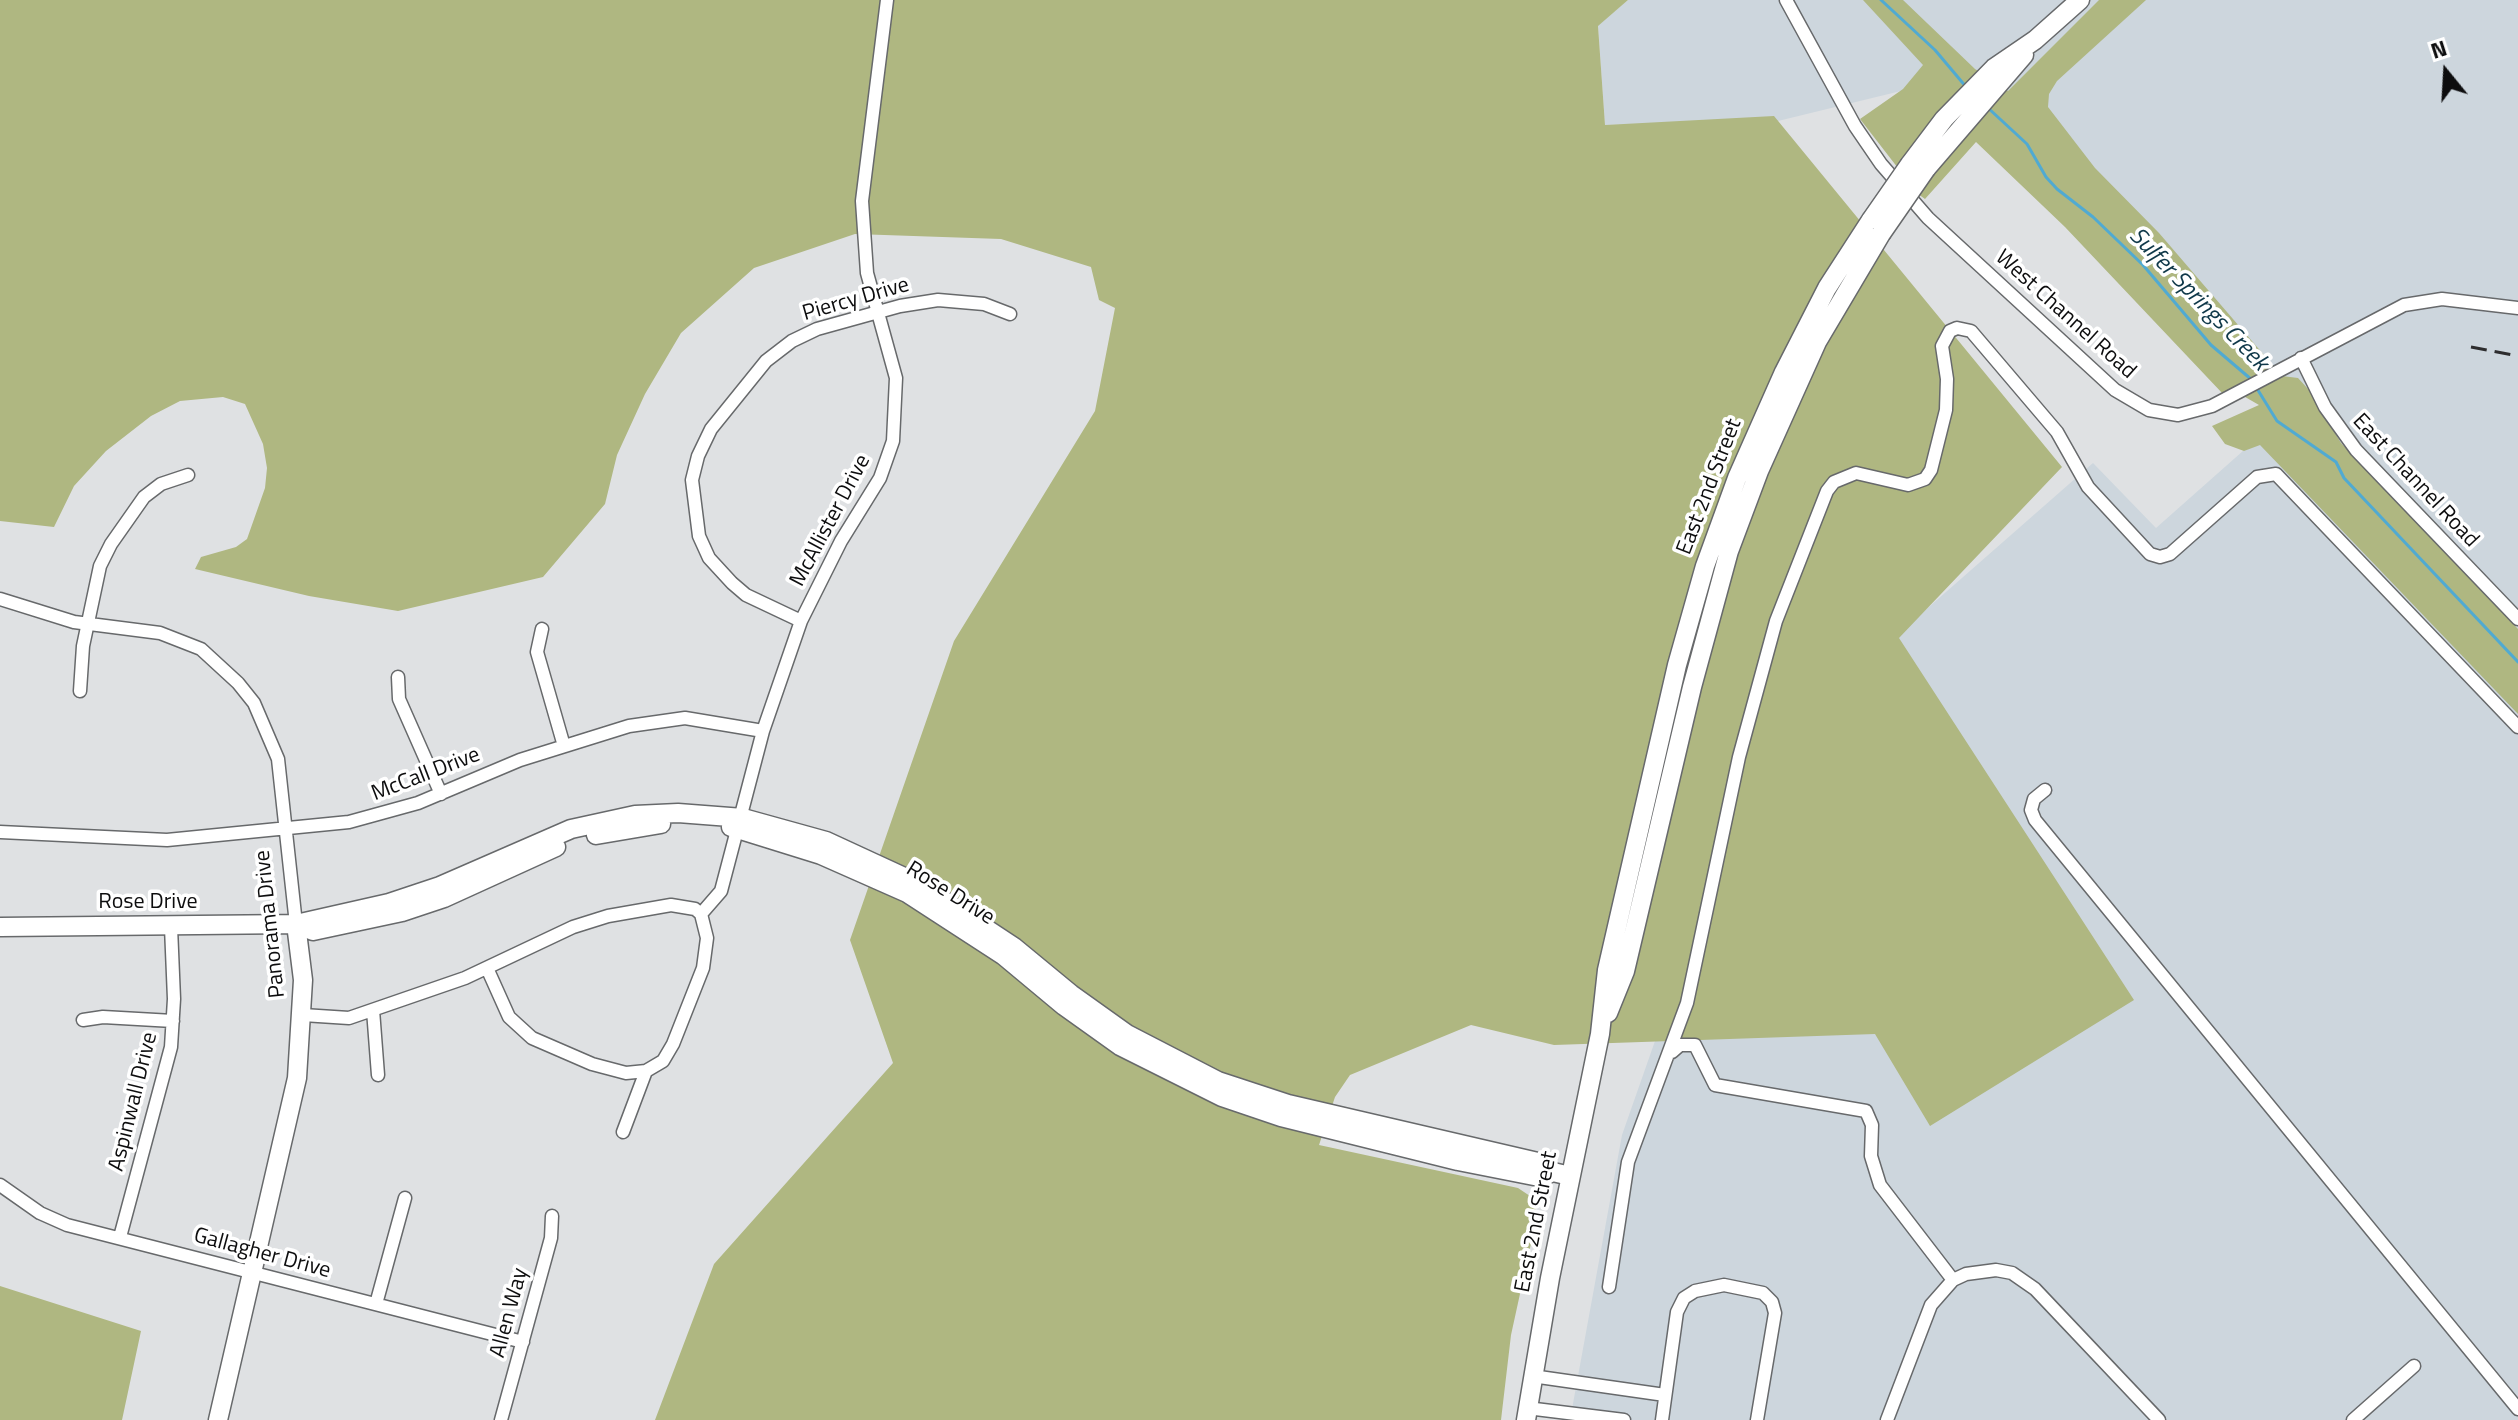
<!DOCTYPE html>
<style>
body{margin:0}
#map{position:relative;width:2518px;height:1420px;overflow:hidden;background:#dfe1e3;font-family:"Titillium Web",sans-serif}
canvas{display:block}
.north{position:absolute;left:2406px;top:32px;width:80px;height:80px;-webkit-text-stroke:6px #fff;paint-order:stroke;rotate:342deg;font-size:22px;font-weight:700;line-height:32px;text-align:center;color:#0d0d0e}
.north::after{content:'';display:block;margin:auto;width:28px;height:36px;background:#0d0d0e;clip-path:polygon(50% 0,100% 100%,50% 72%,0 100%)}
</style>
<div id="map">
<canvas width="2518" height="1420"></canvas>
<div class="north">N</div>
</div>
<script>
const context = document.querySelector('canvas').getContext('2d');
context.lineJoin = 'round';
function paint(path, color) { context.fillStyle = color; context.fill(path, 'evenodd'); }
const poly = rows => new Path2D(rows.map(r => 'M' + r).join(''));
function strokePath(path, color, width, dash) { context.strokeStyle = color; context.lineWidth = width; context.lineCap = dash ? 'butt' : 'round'; context.setLineDash(dash || []); context.stroke(path); }
function write(font, color, halo, rows, align = 'center') {
  context.font = font + ' "Titillium Web",sans-serif'; context.lineWidth = 7; context.setLineDash([]); context.textBaseline = 'middle'; context.strokeStyle = halo; context.fillStyle = color; for (const [text, x, y, turn = 0] of rows) {
    context.save(); context.translate(x, y); context.rotate((+turn || 0) * Math.PI / 180); context.textAlign = isNaN(turn) ? turn : align; if (halo) context.strokeText(text, 0, 0); context.fillText(text, 0, 0); context.restore();
  }
}
paint(poly([
 [1628,0,2518,0,2518,674,1950,79,1778,121,1605,125,1598,25],
 [2261,435,2518,702,2518,1420,1570,1420,1622,1135,1688,947,1889,642,2093,463,2156,528]
]), '#cdd6dd');
paint(poly([
 [0,0,1628,0,1598,26,1605,125,1774,116,2062,467,1899,638,2134,1000,1930,1126,1875,1034,1554,1045,1471,1025,1350,1075,1335,1097,1319,1145,1518,1188,1533,1198,1537,1216,1511,1335,1501,1420,655,1420,714,1264,893,1063,850,940,954,641,1095,411,1115,308,1099,300,1091,267,1001,239,855,234,754,268,681,333,645,394,617,455,605,504,543,577,398,611,309,596,195,569,201,557,236,547,247,539,265,488,267,468,263,444,245,404,223,397,180,401,151,416,106,451,74,486,54,527,0,521],
 [1863,0,1903,0,1975,69,2008,91,2099,0,2146,0,2057,81,2049,94,2048,107,2095,168,2159,233,2282,376,2298,378,2309,390,2341,443,2518,629,2518,714,2260,445,2244,451,2225,444,2212,426,2259,405,2233,390,2223,394,2065,227,1976,142,1925,199,1918,194,1860,119,1903,89,1923,65],
 [0,1286,141,1331,122,1420,0,1420]
]), '#afb781');
strokePath(poly([
 [1881,0,1935,50,1967,88],
 [1987,107,2027,144,2046,177,2057,189,2093,217,2143,265,2211,345,2252,380],
 [2256,387,2277,421,2336,462,2344,478,2518,662]
]), '#50aad2', 3);
const street = poly([
 [1786,0,1855,126,1881,164,1928,218,2115,390,2149,410,2178,415,2212,406,2404,305,2442,299,2518,308],
 [2301,358,2325,407,2356,450,2518,619],
 [0,599,74,622,160,633,201,649,238,683,254,703,278,759,296,924],
 [801,621,746,595,732,583,709,558,699,536,692,480,698,456,711,429,766,361,792,341,817,329,900,306,938,300,984,304,1010,314],
 [542,629,537,652,564,746],
 [398,677,399,699,441,794],
 [80,691,83,646,100,566,111,544,144,497,161,484,188,475],
 [2045,790,2034,799,2031,810,2035,820,2518,1409],
 [0,832,167,840,349,822,418,803,520,760,629,726,685,718,763,731],
 [701,914,721,891,763,731,801,621,841,541,880,478,893,441,896,378,867,273,862,201,887,0],
 [373,1010,378,1075],
 [303,1015,349,1018,465,978,573,927,608,916,671,905,695,909,701,914,707,938,703,968,673,1044,663,1061,646,1071,626,1073,592,1064,532,1038,509,1017,487,968],
 [83,1020,103,1017,173,1021],
 [1672,1052,1680,1045,1695,1045,1715,1085,1866,1111,1872,1125,1871,1156,1880,1185,1953,1280],
 [623,1132,646,1071],
 [0,1185,40,1213,67,1225,523,1342],
 [120,1237,171,1047,174,999,171,927],
 [1609,1287,1628,1162,1687,1003,1739,757,1776,621,1827,491,1834,482,1856,473,1908,485,1925,479,1931,470,1946,410,1947,379,1942,346,1950,331,1957,328,1971,331,2057,432,2088,487,2150,554,2160,557,2170,554,2257,477,2276,474,2518,727],
 [376,1304,405,1198],
 [1532,1376,1665,1395],
 [1527,1408,1624,1420],
 [501,1420,551,1238,552,1216],
 [1662,1420,1677,1312,1684,1298,1695,1291,1724,1285,1763,1293,1772,1302,1775,1313,1757,1420],
 [1887,1420,1931,1305,1953,1280,1966,1274,1996,1270,2012,1273,2035,1289,2159,1420],
 [2353,1420,2414,1366]
]);
const secondary = poly([
 [1910,164,1944,119,1994,68,2035,40,2080,0],
 [1926,169,2024,55],
 [731,827,821,855,907,893,1004,956,1064,1006,1120,1046,1222,1097,1281,1117,1458,1161,1539,1177,1553,1172],
 [596,835,661,824],
 [296,924,313,931,402,912,444,898,556,847],
 [0,927,296,924,389,903,440,886,571,829,635,815,678,813,743,818,826,841,917,883,1014,947,1071,994,1127,1034,1218,1081,1288,1104,1542,1163,1553,1172,1570,1176],
 [1608,1013,1625,971,1692,687,1729,551,1759,471,1817,342,1881,234],
 [218,1420,297,1078,303,980,296,924],
 [1526,1420,1550,1278,1600,1034,1607,970,1677,665,1705,566,1737,478,1784,372,1827,288,1871,220]
]);
strokePath(street, '#67696b', 15);
strokePath(secondary, '#67696b', 21);
strokePath(street, '#fff', 12);
strokePath(secondary, '#fff', 18);
strokePath(poly([
 [2471,347,2518,356]
]), '#2d2d2e', 3, [16, 8]);
const secondaryBridge = poly([
 [1871,220,1910,164],
 [1881,234,1926,169]
]);
strokePath(secondaryBridge, '#67696b', 21, []);
strokePath(secondaryBridge, '#fff', 18);
write('22px', '#0d0d0e', '#fff', [
 ["Piercy Drive",856,300,-16],
 ["West Channel Road",2065,315,42],
 ["East Channel Road",2415,481,47],
 ["East 2nd Street",1710,487,-69],
 ["McAllister Drive",831,521,-62],
 ["McCall Drive",426,775,-21],
 ["Rose Drive",950,894,32],
 ["Rose Drive",148,903],
 ["Panorama Drive",271,924,-96],
 ["Aspinwall Drive",134,1102,-76],
 ["East 2nd Street",1537,1222,-79],
 ["Gallagher Drive",262,1254,15],
 ["Allen Way",510,1313,-75]
]);
write('italic 24px', '#0f3849', '#fff', [
 ["Sulfer Springs Creek",2198,300,46]
]);
</script>
